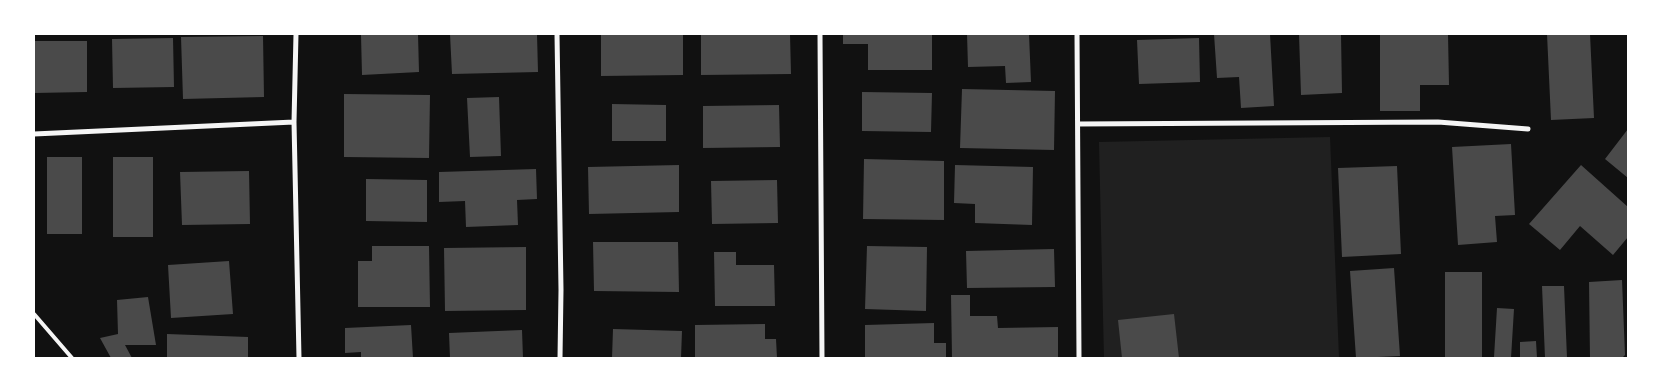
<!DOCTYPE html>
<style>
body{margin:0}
#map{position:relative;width:1662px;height:392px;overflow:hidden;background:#111;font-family:Inter,sans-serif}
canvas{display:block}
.frame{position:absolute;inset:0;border:35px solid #fff;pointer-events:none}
</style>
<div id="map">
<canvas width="1662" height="392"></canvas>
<div class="frame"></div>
</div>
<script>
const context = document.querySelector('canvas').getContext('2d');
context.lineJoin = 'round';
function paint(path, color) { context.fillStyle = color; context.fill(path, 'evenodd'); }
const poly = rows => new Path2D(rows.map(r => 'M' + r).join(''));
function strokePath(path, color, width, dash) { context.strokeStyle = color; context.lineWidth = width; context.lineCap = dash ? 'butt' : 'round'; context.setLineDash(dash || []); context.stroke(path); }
paint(poly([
 [1330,137,1339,358,1104,358,1099,142]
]), '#202020');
paint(poly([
 [418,34,419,72,362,75,361,35],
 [450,34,537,34,538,72,452,74],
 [601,34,683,34,683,75,601,76],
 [701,34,790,34,791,74,701,75],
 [843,34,932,34,932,70,868,70,868,44,843,44],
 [967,34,1029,34,1031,82,1006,83,1005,66,968,67],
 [1214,34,1270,34,1274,106,1241,108,1239,77,1217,78],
 [1299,34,1341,34,1342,93,1301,95],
 [1380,34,1448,34,1449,85,1420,85,1420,111,1380,111],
 [1547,34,1590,34,1594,118,1551,120],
 [263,36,264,97,183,99,181,37],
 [173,38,174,87,113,88,112,39],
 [1199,38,1200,82,1139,84,1137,40],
 [34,41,87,41,87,92,34,93],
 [962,89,1055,91,1054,150,960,148],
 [862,92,932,93,931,132,862,131],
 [344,94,430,95,429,158,344,157],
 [499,97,501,156,470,157,467,98],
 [612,104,666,105,666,141,612,141],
 [779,105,780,147,703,148,703,106],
 [1628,129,1628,178,1605,159],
 [1511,144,1515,215,1495,216,1497,242,1458,245,1452,147],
 [47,157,82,157,82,234,47,234],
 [113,157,153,157,153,237,113,237],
 [864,159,944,161,944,220,863,219],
 [679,165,679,212,589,214,588,167],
 [955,165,1033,167,1032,225,975,223,975,204,954,203],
 [1581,165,1628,207,1628,237,1613,255,1580,226,1560,250,1529,224],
 [1397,166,1401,254,1342,257,1338,168],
 [536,169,537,199,517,200,518,225,466,227,465,201,439,202,439,172],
 [249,171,250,224,182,225,180,172],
 [366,179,427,180,427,222,366,221],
 [777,180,778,223,712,224,711,181],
 [593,242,678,242,679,292,594,291],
 [372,246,429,246,430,307,358,307,358,261,372,261],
 [867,246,927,247,926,311,865,309],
 [526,247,526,310,445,311,444,248],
 [1054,249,1055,287,967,288,966,251],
 [714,252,736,252,736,265,774,265,775,306,715,306],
 [229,261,233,314,171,318,168,265],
 [1394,268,1400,356,1356,358,1350,271],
 [1445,272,1482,272,1482,358,1445,358],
 [1622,280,1625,355,1622,358,1590,358,1589,282],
 [1542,286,1564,286,1567,358,1545,358],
 [951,295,970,295,970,316,997,316,998,328,1058,327,1058,358,952,358],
 [148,297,156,345,125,345,132,358,111,358,100,338,118,334,117,300],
 [1497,308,1514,309,1511,358,1494,357],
 [1174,314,1179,358,1122,358,1118,320],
 [934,323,934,343,946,343,946,358,865,358,865,325],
 [765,324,765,339,776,339,777,358,695,358,695,325],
 [411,325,413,358,361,358,361,352,345,353,345,328],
 [613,329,682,331,681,358,612,358],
 [522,330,523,358,450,358,449,333],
 [167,334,248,337,248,358,167,358],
 [1536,341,1537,358,1520,358,1520,342]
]), '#4a4a4a');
strokePath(poly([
 [34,314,72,358]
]), '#f5f5f5', 4);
strokePath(poly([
 [296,34,294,122,299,358],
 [557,34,561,290,560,358],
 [820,34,822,358],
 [1077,34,1079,358],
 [1078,124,1438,122,1528,129],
 [34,134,294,122]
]), '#f5f5f5', 5);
</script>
